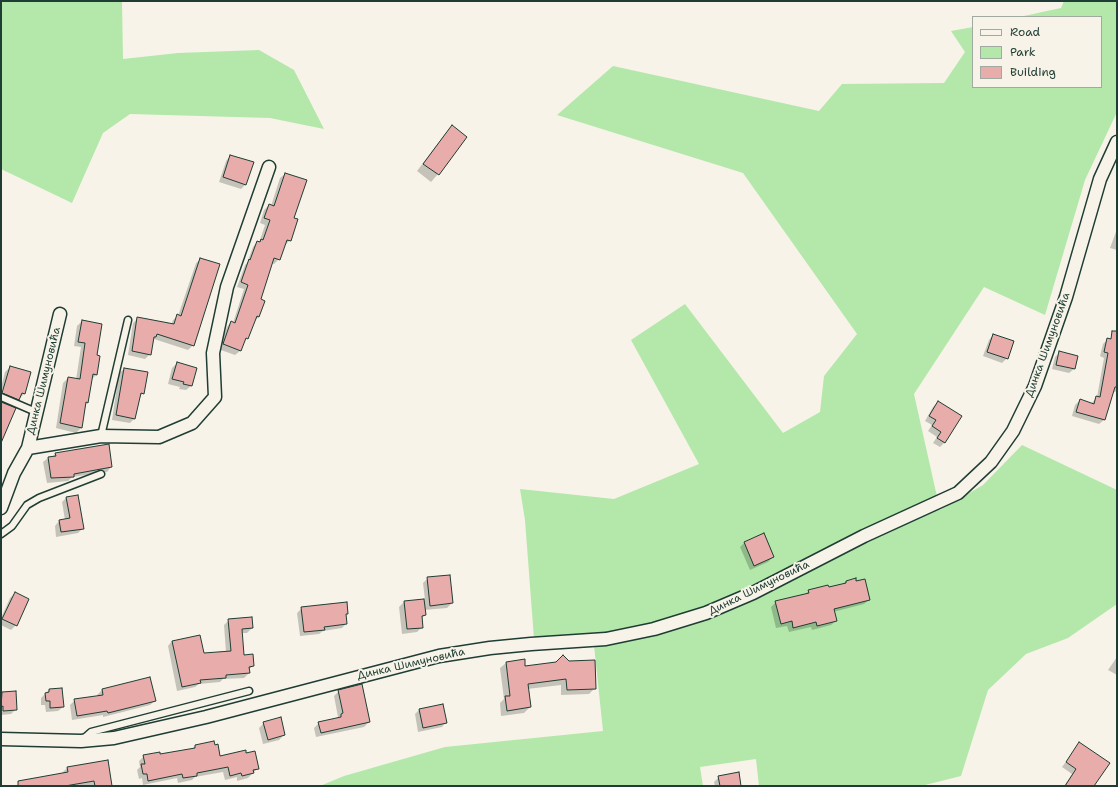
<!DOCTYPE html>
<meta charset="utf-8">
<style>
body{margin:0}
#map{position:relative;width:1118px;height:787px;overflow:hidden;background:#f7f3e8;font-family:"Shantell Sans",sans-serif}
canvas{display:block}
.frame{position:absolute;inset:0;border:2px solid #1f3d34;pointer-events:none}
.legend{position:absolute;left:972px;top:16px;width:130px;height:72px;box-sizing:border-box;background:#f7f3e8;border:1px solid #a1aaa0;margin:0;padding:5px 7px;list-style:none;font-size:12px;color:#1f3d34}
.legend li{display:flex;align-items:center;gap:8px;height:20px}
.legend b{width:20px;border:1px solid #a1aaa0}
</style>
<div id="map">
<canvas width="1118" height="787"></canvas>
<div class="frame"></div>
<ul class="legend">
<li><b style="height:5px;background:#f7f3e8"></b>Road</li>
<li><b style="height:11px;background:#b3e8aa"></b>Park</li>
<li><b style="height:11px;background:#e8acab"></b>Building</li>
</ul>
</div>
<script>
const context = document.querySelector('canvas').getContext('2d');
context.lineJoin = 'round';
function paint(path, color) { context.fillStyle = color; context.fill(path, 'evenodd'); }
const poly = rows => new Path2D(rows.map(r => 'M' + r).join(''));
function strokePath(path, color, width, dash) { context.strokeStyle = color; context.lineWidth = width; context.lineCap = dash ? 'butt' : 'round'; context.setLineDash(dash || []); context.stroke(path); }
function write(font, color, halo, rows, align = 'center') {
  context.font = font + ' "Shantell Sans",sans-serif'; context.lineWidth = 4; context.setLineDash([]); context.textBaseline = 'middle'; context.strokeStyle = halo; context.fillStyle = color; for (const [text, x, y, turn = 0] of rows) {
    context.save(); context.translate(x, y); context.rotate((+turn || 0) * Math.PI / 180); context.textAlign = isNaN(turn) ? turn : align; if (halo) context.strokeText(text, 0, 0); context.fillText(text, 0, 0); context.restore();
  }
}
paint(poly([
 [1,1,122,1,123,59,178,53,259,50,294,70,324,129,270,118,130,114,103,133,72,203,1,169],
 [1064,1,1117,1,1117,112,1085,180,1045,315,984,287,914,394,940,510,983,485,1022,445,1117,490,1117,604,1068,638,1026,654,988,690,961,776,921,786,759,786,756,759,700,767,703,786,320,786,344,776,445,747,603,731,593,636,534,639,525,520,520,489,614,499,699,464,631,340,685,304,783,433,820,412,824,376,857,334,743,173,557,115,613,66,819,111,842,84,944,83,965,52,951,31,973,27,973,87,1101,87,1101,17,1019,17,1061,8]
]), '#b3e8aa');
paint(poly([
 [452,126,466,137,438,174,431,182,417,171,445,134],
 [230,156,246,184,241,189,219,182,226,161],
 [285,174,292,219,290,240,285,245,279,259,274,264,271,263,259,300,259,317,253,322,247,338,243,343,240,351,235,355,218,349,227,327,231,322,233,323,244,289,237,287,245,265,247,263,253,247,257,242,259,243,265,225,260,223,264,210,269,205,271,206,280,178],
 [1117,229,1117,250,1110,248],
 [201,259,193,345,188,350,154,339,150,354,145,359,128,355,133,323,138,318,171,325,173,320,178,316,196,263],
 [82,321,96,375,92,379,88,402,84,405,81,428,76,433,56,428,63,383,68,378,76,380,81,347,74,346,77,326],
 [993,335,1007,358,1002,363,983,356,989,340],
 [1108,339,1117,342,1117,390,1115,392,1113,392,1104,420,1099,424,1072,416,1075,405,1080,400,1091,404,1097,397,1104,358,1100,356,1103,344],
 [1060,352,1074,369,1069,373,1052,369,1055,357],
 [177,363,191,386,186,390,179,389,180,387,168,384,172,368],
 [10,367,24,394,14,404,1,399,1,388,5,372],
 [124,369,143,393,139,397,134,419,130,423,112,420,119,373],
 [938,402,945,442,940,447,933,443,937,437,928,431,932,425,925,421,933,407],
 [56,453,111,467,107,472,72,477,68,481,47,483,43,462,48,458,52,457],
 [66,498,83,528,78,533,56,537,55,526,59,521,65,520,62,502],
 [745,542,773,557,768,562,750,570,740,547],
 [428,578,452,603,447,608,424,610,425,615,421,619,422,627,417,632,402,634,399,607,404,602,425,600,423,583],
 [846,581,856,582,869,600,864,604,833,612,836,621,831,625,812,630,811,627,789,632,787,626,776,628,771,607,776,602,804,595,809,591,828,588,843,584],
 [15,593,16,625,11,630,1,625,1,618,10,598],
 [302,608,347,613,345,615,346,624,342,628,323,631,319,634,300,636,297,613],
 [229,620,252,628,247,633,241,633,243,656,253,666,248,670,249,673,244,678,223,679,220,682,199,684,195,687,177,691,168,646,172,641,203,654,226,652,224,625],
 [1117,657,1117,675,1108,670],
 [506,663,525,667,556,663,595,688,589,694,561,695,561,685,527,689,530,707,524,713,501,716,500,703,504,699,500,668],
 [49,690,63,707,58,711,46,712,45,705,41,705,41,698],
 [102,690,155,701,150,705,103,717,103,715,72,720,70,705,75,700,98,696,97,695],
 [339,691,369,722,364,727,316,737,314,728,319,723,336,720,338,717,334,696],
 [15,692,16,709,11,714,1,715,1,693],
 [419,710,446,722,442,727,418,732,415,714],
 [264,723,284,735,279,740,263,744,259,728],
 [1079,744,1093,786,1064,786,1072,774,1062,767],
 [195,746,219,757,246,754,258,768,248,778,237,781,237,777,225,780,223,772,195,777,192,780,178,783,177,778,143,785,142,778,139,779,137,770,140,767,139,761,144,756,159,755,192,749],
 [107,761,111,786,90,786,90,785,30,786,63,774,62,773,67,768],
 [719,777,740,786,715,786,714,782]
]), '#0003');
const building = poly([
 [452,125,467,137,439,175,423,164,452,125],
 [230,155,254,162,246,185,223,177,230,155],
 [285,173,307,180,294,218,298,219,291,241,287,240,280,260,274,258,261,299,265,301,259,317,257,316,248,339,246,338,241,351,223,344,231,321,235,323,248,285,241,282,249,259,250,260,257,241,260,242,261,239,263,240,270,220,264,218,269,204,274,206,285,173],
 [200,258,220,264,194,346,157,334,156,337,154,337,151,355,132,351,137,317,174,324,177,314,181,316,200,258],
 [82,320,102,324,97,355,100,356,97,375,93,374,88,403,86,402,82,428,60,423,68,377,80,379,85,343,78,342,82,320],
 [1112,331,1117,331,1117,387,1115,387,1105,420,1076,412,1080,399,1094,404,1096,396,1100,397,1108,353,1104,352,1107,338,1111,339,1112,331],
 [993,334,1014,341,1008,359,987,352,993,334],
 [1059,351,1078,356,1075,369,1056,365,1059,351],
 [177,362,197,368,192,386,183,384,184,382,172,379,177,362],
 [10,366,31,372,25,394,22,393,19,400,2,393,10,366],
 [124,368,148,372,144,394,141,393,135,419,116,415,124,368],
 [938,401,962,416,945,443,937,438,941,432,932,426,936,420,929,416,938,401],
 [1,402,16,408,1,443,1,402],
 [109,444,112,467,74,474,74,477,51,478,48,457,56,456,55,453,109,444],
 [78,495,84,529,61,532,59,520,70,518,66,497,78,495],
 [764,533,774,557,754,566,744,542,764,533],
 [450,575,453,603,430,606,427,577,450,575],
 [856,578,856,581,865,579,870,600,834,609,837,621,817,626,816,622,793,628,792,621,781,624,775,601,809,593,808,590,828,585,829,587,846,583,846,581,856,578],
 [15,592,29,599,17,626,2,619,15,592],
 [424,599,426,615,422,616,423,628,407,629,404,601,424,599],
 [347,602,348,614,346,614,347,624,324,627,325,630,304,632,301,607,347,602],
 [252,617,253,628,242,629,244,655,253,654,254,666,249,667,250,673,226,675,226,678,200,680,201,683,182,687,172,641,200,635,204,653,231,651,228,619,252,617],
 [563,655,569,661,595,660,596,689,567,690,566,679,528,684,531,707,507,711,505,696,510,696,506,662,525,659,525,666,556,662,563,655],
 [150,677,156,701,108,713,107,711,77,716,74,699,103,695,102,689,150,677],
 [362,684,370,722,321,733,318,722,341,717,341,714,343,713,338,690,362,684],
 [62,688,64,707,50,708,50,701,46,701,45,693,49,692,49,689,62,688],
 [16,691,17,710,3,711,3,706,1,707,2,692,16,691],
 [443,704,447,723,423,728,419,709,443,704],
 [281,717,285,735,268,740,263,722,281,717],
 [214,741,215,745,218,744,220,756,246,750,246,753,255,751,259,769,253,770,254,773,242,776,241,773,230,776,228,767,197,773,197,776,183,778,182,774,148,781,147,774,143,774,141,764,145,764,143,755,160,752,160,754,195,748,195,745,214,741],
 [1079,742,1110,763,1094,786,1065,786,1076,769,1066,762,1079,742],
 [108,760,112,786,95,786,94,781,65,786,18,786,18,781,68,772,67,767,108,760],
 [739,772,741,786,720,786,718,776,739,772]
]);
paint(building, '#e8acab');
strokePath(building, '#1f3d34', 1);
const service = poly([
 [1,397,36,412],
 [101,436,128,320],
 [1,534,12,526,27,505,39,498,101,474],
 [82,740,91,732,249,691]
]);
const minor = poly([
 [28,448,101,436,159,437,192,423,215,397,213,353,227,287,269,167],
 [1,508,14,473,28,448,60,314],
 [1,739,81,741,114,738,206,717,439,656,490,648,531,644,606,639,654,629,706,613,753,593,864,536,958,493,991,462,1013,431,1035,386,1066,297,1100,179,1117,142]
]);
strokePath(service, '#1f3d34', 9);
strokePath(minor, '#1f3d34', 15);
strokePath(service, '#f7f3e8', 6);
strokePath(minor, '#f7f3e8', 12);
write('11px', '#1f3d34', '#f7f3e8', [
 ["Динка Шимуновића",1048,345,-70],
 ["Динка Шимуновића",44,381,-76],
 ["Динка Шимуновића",759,588,-26],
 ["Динка Шимуновића",411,664,-13]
]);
</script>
